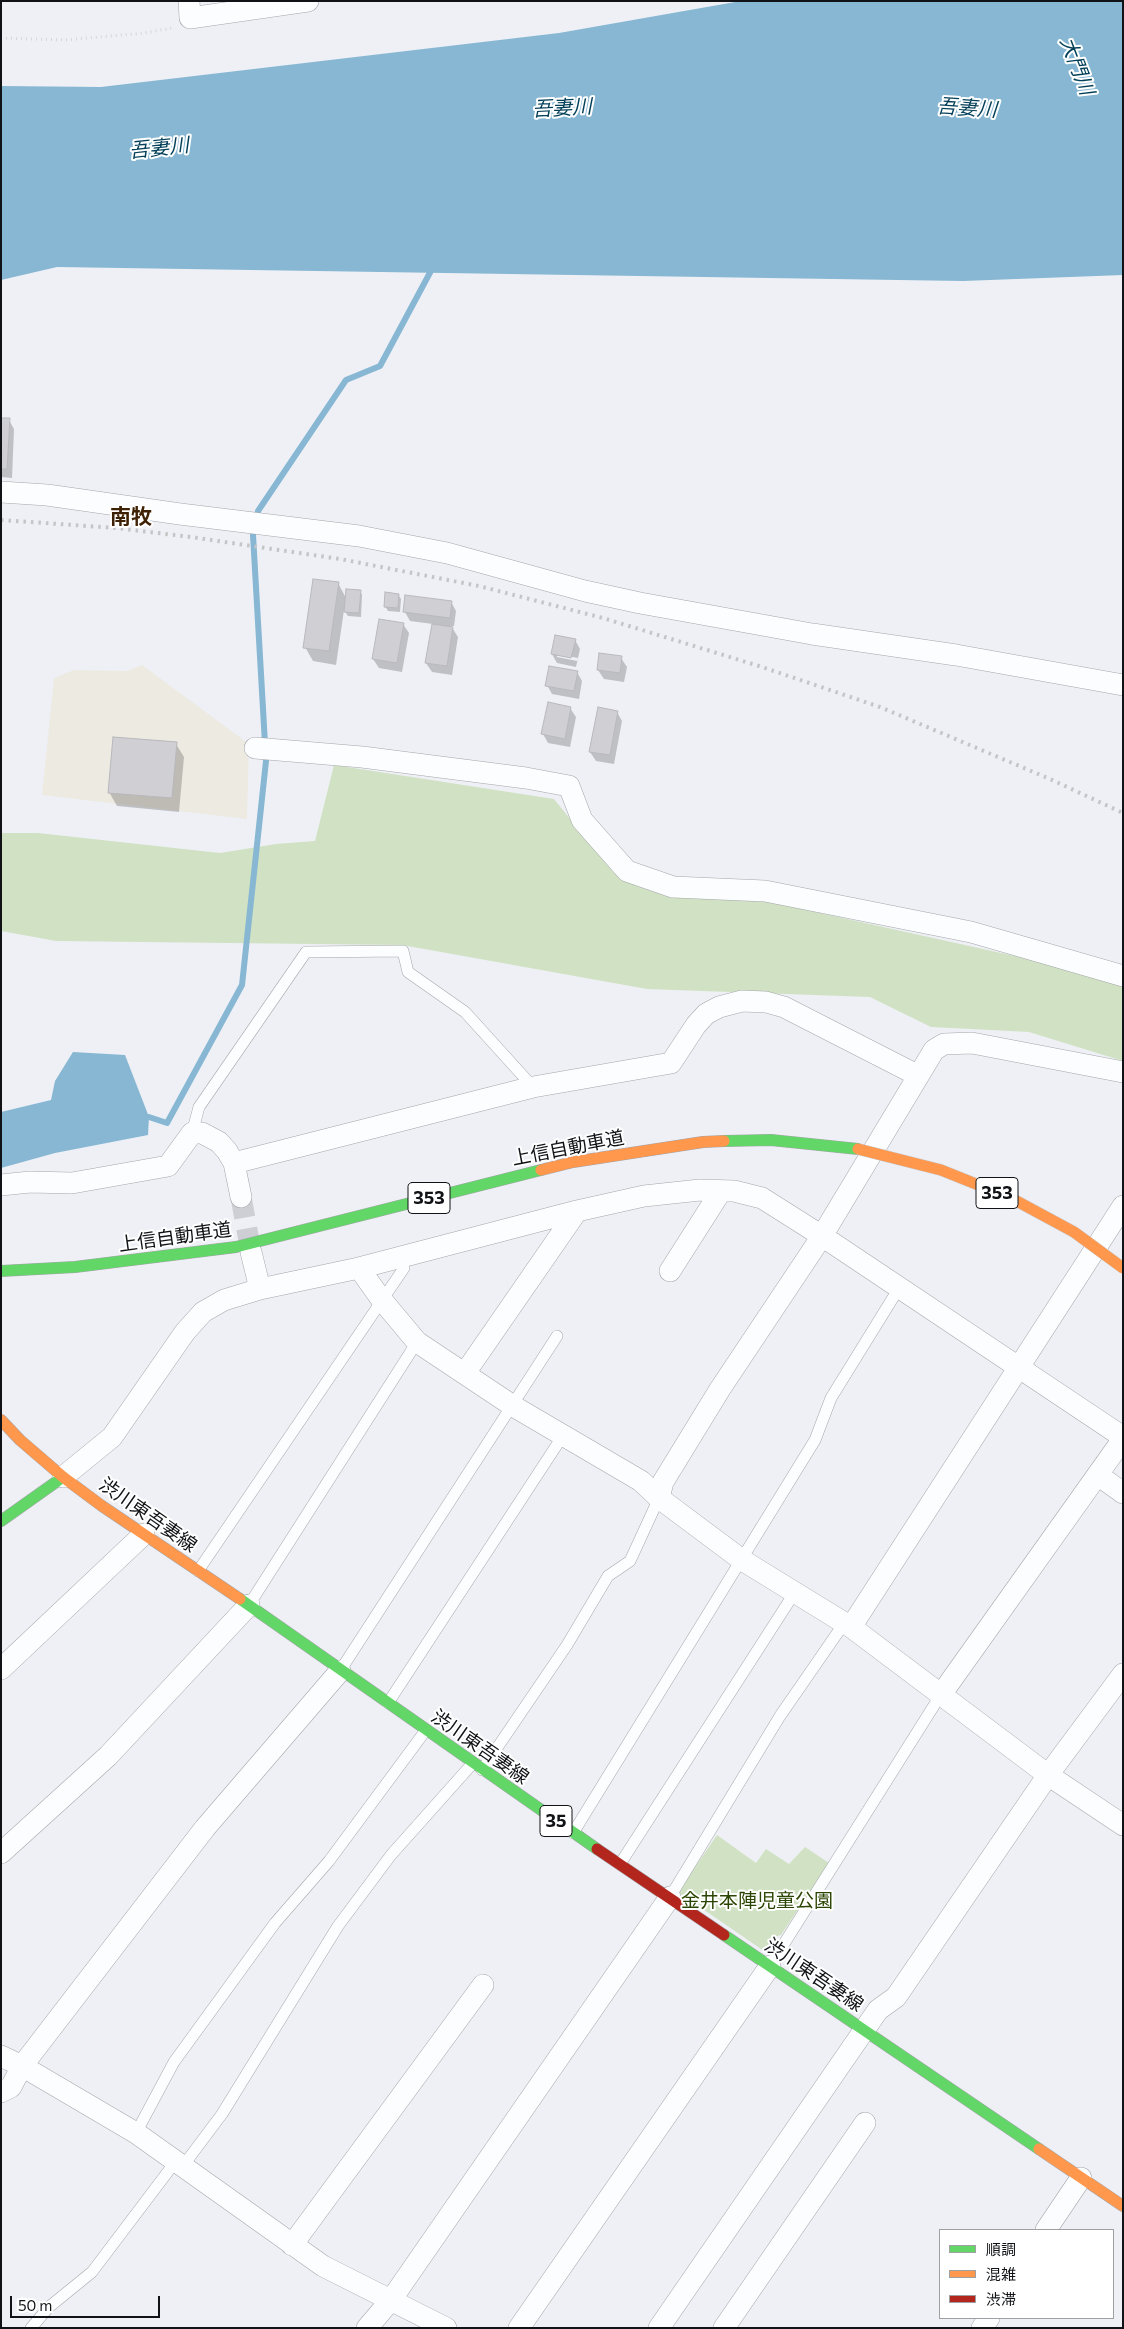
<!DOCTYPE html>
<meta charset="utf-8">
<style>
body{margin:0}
#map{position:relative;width:1124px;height:2329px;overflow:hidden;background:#eef0f6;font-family:Commissioner,"Noto Sans JP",sans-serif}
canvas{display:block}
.frame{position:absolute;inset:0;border:2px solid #101215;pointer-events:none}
.legend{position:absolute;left:939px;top:2229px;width:175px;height:90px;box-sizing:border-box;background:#fff;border:1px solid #9fa0a1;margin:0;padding:6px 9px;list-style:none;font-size:15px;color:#101215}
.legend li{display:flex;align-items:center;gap:10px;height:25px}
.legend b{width:25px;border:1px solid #9fa0a1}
.scale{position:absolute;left:10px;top:2296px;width:150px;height:22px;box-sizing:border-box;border:2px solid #101215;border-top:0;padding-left:6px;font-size:15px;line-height:18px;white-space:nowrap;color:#101215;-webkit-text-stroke:4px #fff;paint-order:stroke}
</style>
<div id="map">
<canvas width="1124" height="2329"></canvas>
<div class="frame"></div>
<ul class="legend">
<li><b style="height:6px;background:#63d668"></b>順調</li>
<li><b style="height:6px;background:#ff974d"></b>混雑</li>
<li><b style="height:6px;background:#b3261e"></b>渋滞</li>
</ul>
<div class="scale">50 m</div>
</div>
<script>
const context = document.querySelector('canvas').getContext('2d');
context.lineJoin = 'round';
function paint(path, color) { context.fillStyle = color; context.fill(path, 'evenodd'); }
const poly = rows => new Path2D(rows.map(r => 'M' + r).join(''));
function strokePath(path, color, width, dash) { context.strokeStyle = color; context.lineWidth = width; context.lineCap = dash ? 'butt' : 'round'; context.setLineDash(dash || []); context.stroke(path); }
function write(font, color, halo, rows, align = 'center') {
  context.font = font + ' Commissioner,"Noto Sans JP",sans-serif'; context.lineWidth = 4; context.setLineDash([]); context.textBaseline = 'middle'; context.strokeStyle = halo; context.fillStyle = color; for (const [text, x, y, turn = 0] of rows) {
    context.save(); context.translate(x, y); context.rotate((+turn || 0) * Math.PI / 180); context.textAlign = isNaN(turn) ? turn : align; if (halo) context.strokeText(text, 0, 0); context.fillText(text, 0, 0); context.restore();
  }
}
paint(poly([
 [142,665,249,744,247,819,42,795,54,678,74,670,127,671]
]), '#edeae1');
paint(poly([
 [334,765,554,799,613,872,666,896,770,902,1069,968,1123,984,1123,1061,1029,1032,931,1027,870,997,647,989,402,945,56,941,1,931,1,833,38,833,220,853,276,844,315,841],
 [717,1835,756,1863,766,1849,789,1864,805,1847,829,1863,781,1935,774,1937,764,1951,678,1892]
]), '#d0e2c3');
paint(poly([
 [741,1,1123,1,1123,275,963,281,57,267,1,280,1,86,101,87,559,33],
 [73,1052,125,1055,149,1117,148,1135,55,1153,1,1168,1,1112,51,1100,55,1081]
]), '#87b7d2');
paint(poly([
 [1,419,9,420,14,429,12,478,1,477],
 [338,583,346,598,360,591,362,595,361,617,348,616,344,610,336,665,313,661,305,647],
 [398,595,401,599,400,612,388,611,385,606],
 [451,602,456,611,454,626,451,626,458,637,452,675,432,672,426,663,433,624,410,621,405,612],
 [403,624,409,633,402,672,379,668,373,659],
 [556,636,575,640,580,649,576,667,557,663,552,654],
 [557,654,578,658,577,661,557,657],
 [621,658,627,667,624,682,604,679,598,670],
 [577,672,582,681,579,699,552,694,547,685],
 [570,708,576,717,570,747,548,743,543,734],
 [617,712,622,721,614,764,596,761,590,752],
 [176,744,184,757,179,812,117,806,109,792]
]), '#0003');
strokePath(poly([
 [149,1117,167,1123,242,985,266,761,253,535,258,511,346,380,380,366,433,267]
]), '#87b7d2', 6);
const building = poly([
 [1,418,10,418,7,469,1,469,1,418],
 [313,579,339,582,329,651,303,648,313,579],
 [346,589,361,590,359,613,344,612,346,589],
 [385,592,399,594,398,608,384,607,385,592],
 [405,595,452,601,450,618,403,612,405,595],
 [379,619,404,623,397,663,372,659,379,619],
 [432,624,453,627,447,666,425,663,432,624],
 [555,635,576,639,571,658,551,654,555,635],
 [599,653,622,656,620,673,597,670,599,653],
 [549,666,578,671,574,691,545,686,549,666],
 [548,702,571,707,565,739,541,734,548,702],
 [598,707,618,711,610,755,589,752,598,707],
 [113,737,177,742,172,798,108,793,113,737]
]);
paint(building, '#d0cfd3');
strokePath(building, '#b9b8bd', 1);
strokePath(poly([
 [241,1197,251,1252]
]), '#cdcfd4', 21, [21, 11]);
const lane = poly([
 [192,1133,199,1107,306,952,403,951,408,972,465,1012,533,1087],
 [198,1571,404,1268],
 [249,1605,417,1342],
 [340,1671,557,1336],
 [388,1703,564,1434],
 [482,1770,567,1645,608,1576,630,1561,659,1498],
 [573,1833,815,1440,831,1398,899,1288],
 [620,1864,795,1592],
 [670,1897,780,1716,845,1622],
 [770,1966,940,1696],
 [136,2133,174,2062,275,1923,329,1861,426,1730],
 [183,2166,222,2114,338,1926,391,1855,473,1763],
 [31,2328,49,2307,92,2272,176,2161]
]);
const street = poly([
 [189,1,190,18,308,1],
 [1,492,47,495,180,514,359,536,447,553,585,591,640,603,812,634,956,655,1123,685],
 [255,748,362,757,526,778,569,786,582,820,627,871,673,887,765,891,971,932,1123,976],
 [234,1163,533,1087,671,1063,696,1025,706,1014,719,1007,742,1001,766,1002,784,1007,917,1075],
 [1,1185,30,1182,72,1183,168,1166,192,1133,202,1133,219,1142,227,1151,234,1163,241,1197],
 [251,1252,260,1289,359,1268,381,1299,417,1342,513,1406,641,1481,659,1498,742,1560,851,1627,1048,1775,1123,1825],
 [359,1268,577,1211,644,1196,700,1190,734,1191,762,1198,822,1236,1123,1437],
 [670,1271,721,1191],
 [465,1373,577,1211],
 [1098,1475,1123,1493],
 [63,1477,112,1437,185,1332,203,1312,224,1300,260,1289],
 [659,1498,663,1482,720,1389,822,1236,934,1050,944,1044,972,1043,1123,1072],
 [851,1627,1123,1206],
 [1,1669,144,1534],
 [940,1696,1123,1439],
 [1,1853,108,1756,249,1605],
 [1,2056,22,2066,136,2133,323,2266,446,2328],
 [1,2092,11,2087,22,2066,205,1828,340,1671],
 [1046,2230,1081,2178],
 [292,2245,483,1985],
 [367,2328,391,2300,670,1897],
 [519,2328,770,1966],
 [659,2328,878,2010,896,1997,1048,1775,1123,1674],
 [724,2328,865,2123],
 [982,2328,989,2318]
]);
const fast = poly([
 [724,1141,771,1140,858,1149],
 [1,1271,75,1267,236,1247,541,1170],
 [1,1521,63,1477],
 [240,1599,597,1849],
 [724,1935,1039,2149]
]);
const slow = poly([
 [541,1170,573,1162,703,1142,724,1141],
 [1,1420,20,1440,63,1477,102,1506,240,1599],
 [1039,2149,1123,2206]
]);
const jam = poly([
 [597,1849,724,1935]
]);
strokePath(lane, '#a4a6aa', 12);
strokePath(street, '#a4a6aa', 22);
strokePath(fast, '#a4a6aa', 12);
strokePath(slow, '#a4a6aa', 12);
strokePath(jam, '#a4a6aa', 12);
strokePath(poly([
 [1,38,65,40,144,33,172,28]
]), '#d5d6d8', 3, [1, 4]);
strokePath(lane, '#fcfdfe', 11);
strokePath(street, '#fcfdfe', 21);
strokePath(fast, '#63d668', 11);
strokePath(slow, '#ff974d', 11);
strokePath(jam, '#b3261e', 11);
strokePath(poly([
 [1,520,116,528,191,537,340,559,479,586,603,618,759,666,880,707,1050,779,1123,813]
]), '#c4c5c6', 4, [2.5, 5]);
const slowBridge = poly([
 [858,1149,941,1170,1011,1198,1074,1232,1123,1268]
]);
strokePath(slowBridge, '#c9cacd', 12, []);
strokePath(slowBridge, '#ff974d', 11);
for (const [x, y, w] of [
 [997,1193,42],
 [429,1198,42],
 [556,1821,32]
]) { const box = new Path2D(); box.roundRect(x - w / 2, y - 15.5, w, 31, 4); context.fillStyle = '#fff'; context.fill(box); strokePath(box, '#101215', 1); }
write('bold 18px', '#101215', null, [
 ["353",997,1193],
 ["353",429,1198],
 ["35",556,1821]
]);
write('19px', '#101215', '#fff', [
 ["上信自動車道",568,1148,-11],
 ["上信自動車道",175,1237,-8],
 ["渋川東吾妻線",148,1515,35],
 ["渋川東吾妻線",480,1747,35],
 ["渋川東吾妻線",814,1975,34]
]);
write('19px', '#2b4502', '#fff', [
 ["金井本陣児童公園",757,1901]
]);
write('italic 20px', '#023f58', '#fff', [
 ["大門川",1077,66,69],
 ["吾妻川",562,108,-3],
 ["吾妻川",967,108,4],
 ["吾妻川",159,148,-6]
]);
write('bold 21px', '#3f2205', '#fff', [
 ["南牧",131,517]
]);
</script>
